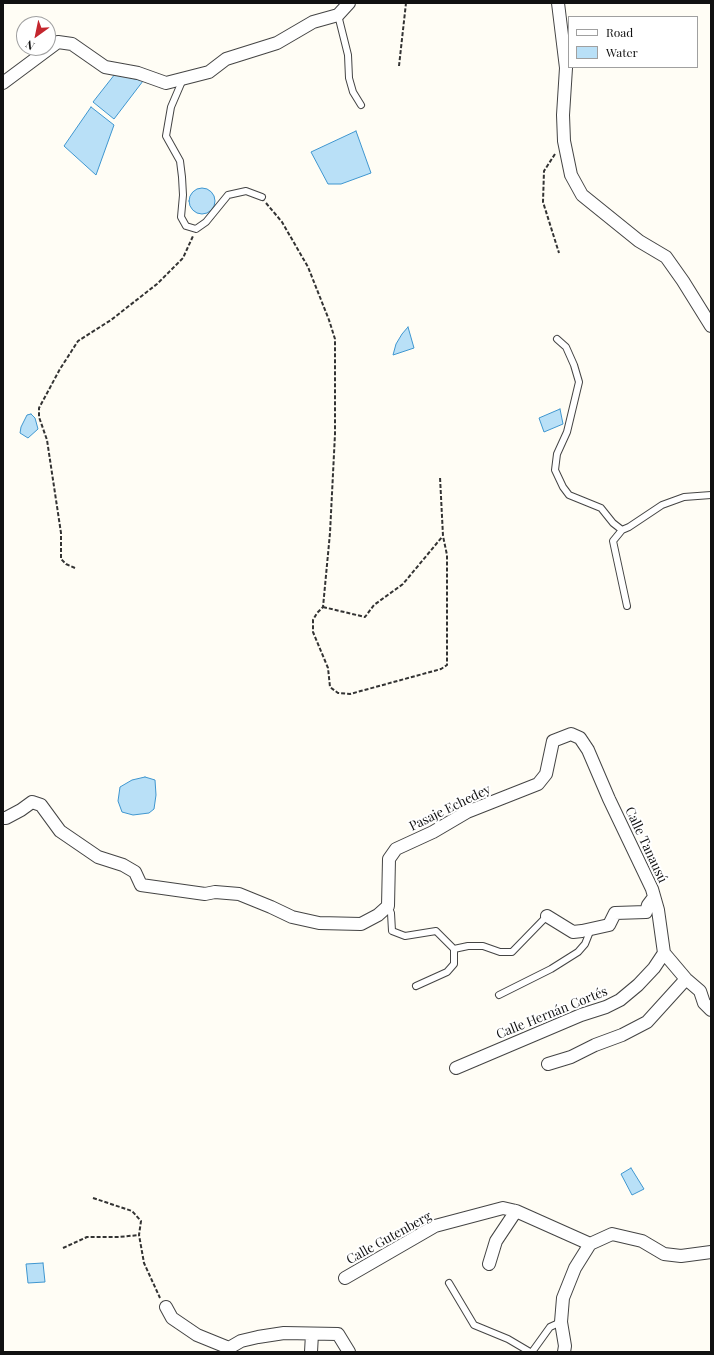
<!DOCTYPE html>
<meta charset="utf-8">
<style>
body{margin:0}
#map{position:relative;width:714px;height:1355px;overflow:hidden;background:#fffdf5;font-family:"Playfair Display",serif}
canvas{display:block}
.frame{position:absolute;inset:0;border:4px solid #111;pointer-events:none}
.legend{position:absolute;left:568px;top:16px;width:130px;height:52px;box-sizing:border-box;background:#fff;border:1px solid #a0a0a0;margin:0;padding:5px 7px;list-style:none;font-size:12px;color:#111}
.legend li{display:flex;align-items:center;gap:8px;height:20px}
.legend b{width:20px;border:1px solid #a0a0a0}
.north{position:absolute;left:16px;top:16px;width:40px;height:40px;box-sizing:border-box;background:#fff;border:1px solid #a0a0a0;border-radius:50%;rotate:213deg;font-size:11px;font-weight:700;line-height:16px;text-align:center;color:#111}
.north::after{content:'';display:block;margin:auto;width:14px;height:18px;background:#c4262e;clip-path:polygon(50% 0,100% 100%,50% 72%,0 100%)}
</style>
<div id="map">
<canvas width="714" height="1355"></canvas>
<div class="frame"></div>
<ul class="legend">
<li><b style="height:5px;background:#fff"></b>Road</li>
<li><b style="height:11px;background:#b9e0f7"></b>Water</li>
</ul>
<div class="north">N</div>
</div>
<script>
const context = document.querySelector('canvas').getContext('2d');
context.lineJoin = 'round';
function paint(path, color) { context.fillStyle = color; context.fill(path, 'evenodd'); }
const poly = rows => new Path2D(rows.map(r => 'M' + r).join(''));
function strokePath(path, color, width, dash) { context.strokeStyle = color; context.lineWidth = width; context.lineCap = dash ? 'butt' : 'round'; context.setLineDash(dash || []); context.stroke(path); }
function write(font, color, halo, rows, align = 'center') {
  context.font = font + ' "Playfair Display",serif'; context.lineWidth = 4; context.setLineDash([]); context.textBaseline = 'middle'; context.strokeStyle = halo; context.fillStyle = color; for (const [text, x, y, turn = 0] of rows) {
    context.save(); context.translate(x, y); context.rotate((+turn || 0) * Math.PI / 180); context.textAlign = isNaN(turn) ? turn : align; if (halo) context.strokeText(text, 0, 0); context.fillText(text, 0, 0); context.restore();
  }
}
const water = poly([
 [115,74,143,81,114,119,93,102,115,74],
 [91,107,114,125,96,175,64,146,91,107],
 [356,131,371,173,341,184,328,184,311,152,356,131],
 '189 201a13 13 0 1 1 26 0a13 13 0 1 1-26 0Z',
 [408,327,414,348,393,355,396,344,402,334,408,327],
 [560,409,563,424,544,432,539,418,560,409],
 [31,414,35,418,38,429,28,438,20,433,21,427,27,415,31,414],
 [145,777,155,780,156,795,154,809,149,813,133,815,122,812,118,801,120,787,132,780,145,777],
 [631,1168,644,1189,632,1195,621,1174,631,1168],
 [43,1263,45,1282,28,1283,26,1264,43,1263]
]);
paint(water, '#b9e0f7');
strokePath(water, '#3f96cf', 1);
const lane = poly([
 [338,15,348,55,349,78,353,92,361,105],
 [183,79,171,107,166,136,180,161,182,177,183,195,181,217,186,226,196,229,206,222,228,195,246,191,262,197],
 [557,339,566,347,574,365,579,382,567,432,557,454,555,470,563,487,569,495,601,508,613,523,622,530],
 [627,606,613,541,622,530,629,527,662,505,684,497,711,495],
 [388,906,391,913,392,931,405,936,436,931,454,949,468,946,483,946,500,952,512,952,547,916],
 [416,986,447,972,454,964,454,949],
 [499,995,551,969,578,952,585,944,591,929],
 [449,1283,474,1325,508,1339,530,1352],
 [532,1352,550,1327,561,1322]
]);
const street = poly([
 [558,3,566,68,563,115,564,141,571,175,582,195,639,241,666,257,683,281,711,326],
 [3,83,58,42,72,44,105,67,138,73,166,83,209,72,226,59,277,43,313,22,338,15,349,3],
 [3,818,6,818,21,810,32,802,41,805,60,831,98,857,123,865,135,872,141,885,205,894,215,892,239,894,271,907,292,917,319,923,361,924,378,915,388,906,389,859,396,849,433,832,467,812,538,784,546,774,553,741,571,734,580,738,588,750,609,799,652,889,658,910,664,953,686,979,700,991,704,1003,711,1010],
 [547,916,573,932,582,931,609,925,615,913,646,912,648,905,654,897],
 [548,1064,571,1057,595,1045,622,1035,647,1022,686,979],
 [456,1068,581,1015,606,1007,620,1000,638,985,654,968,664,953],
 [489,1264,496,1241,516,1211,590,1244],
 [345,1278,435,1226,503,1208,516,1211],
 [166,1307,172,1318,197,1335,229,1348,241,1341,258,1337,284,1333,338,1334,349,1352],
 [311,1352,312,1334],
 [564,1352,565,1346,561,1322,563,1298,575,1268,590,1244,612,1234,642,1241,664,1254,681,1256,711,1252]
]);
strokePath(lane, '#444', 8);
strokePath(street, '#444', 14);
strokePath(poly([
 [399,66,406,3],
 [555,154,544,171,543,202,559,253],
 [266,203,282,222,308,267,329,320,335,339,335,434,330,533,323,607,317,613,313,620,313,632,328,668,330,687,338,693,350,694,441,669,447,665,447,555,443,536,440,477],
 [75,568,66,564,61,559,61,533,47,440,39,417,39,408,60,369,78,341,111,320,157,284,183,258,193,236],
 [323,607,365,617,374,605,403,584,442,537],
 [93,1198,132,1211,141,1221,139,1235,144,1263,160,1298],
 [63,1248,87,1237,119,1237,139,1235]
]), '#333', 2, [4, 2]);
strokePath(lane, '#fff', 6);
strokePath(street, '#fff', 12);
write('13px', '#111', '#fff', [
 ["Pasaje Echedey",450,808,-26],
 ["Calle Tanausú",646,845,65],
 ["Calle Hernán Cortés",552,1013,-22],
 ["Calle Gutenberg",389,1238,-29]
]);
</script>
